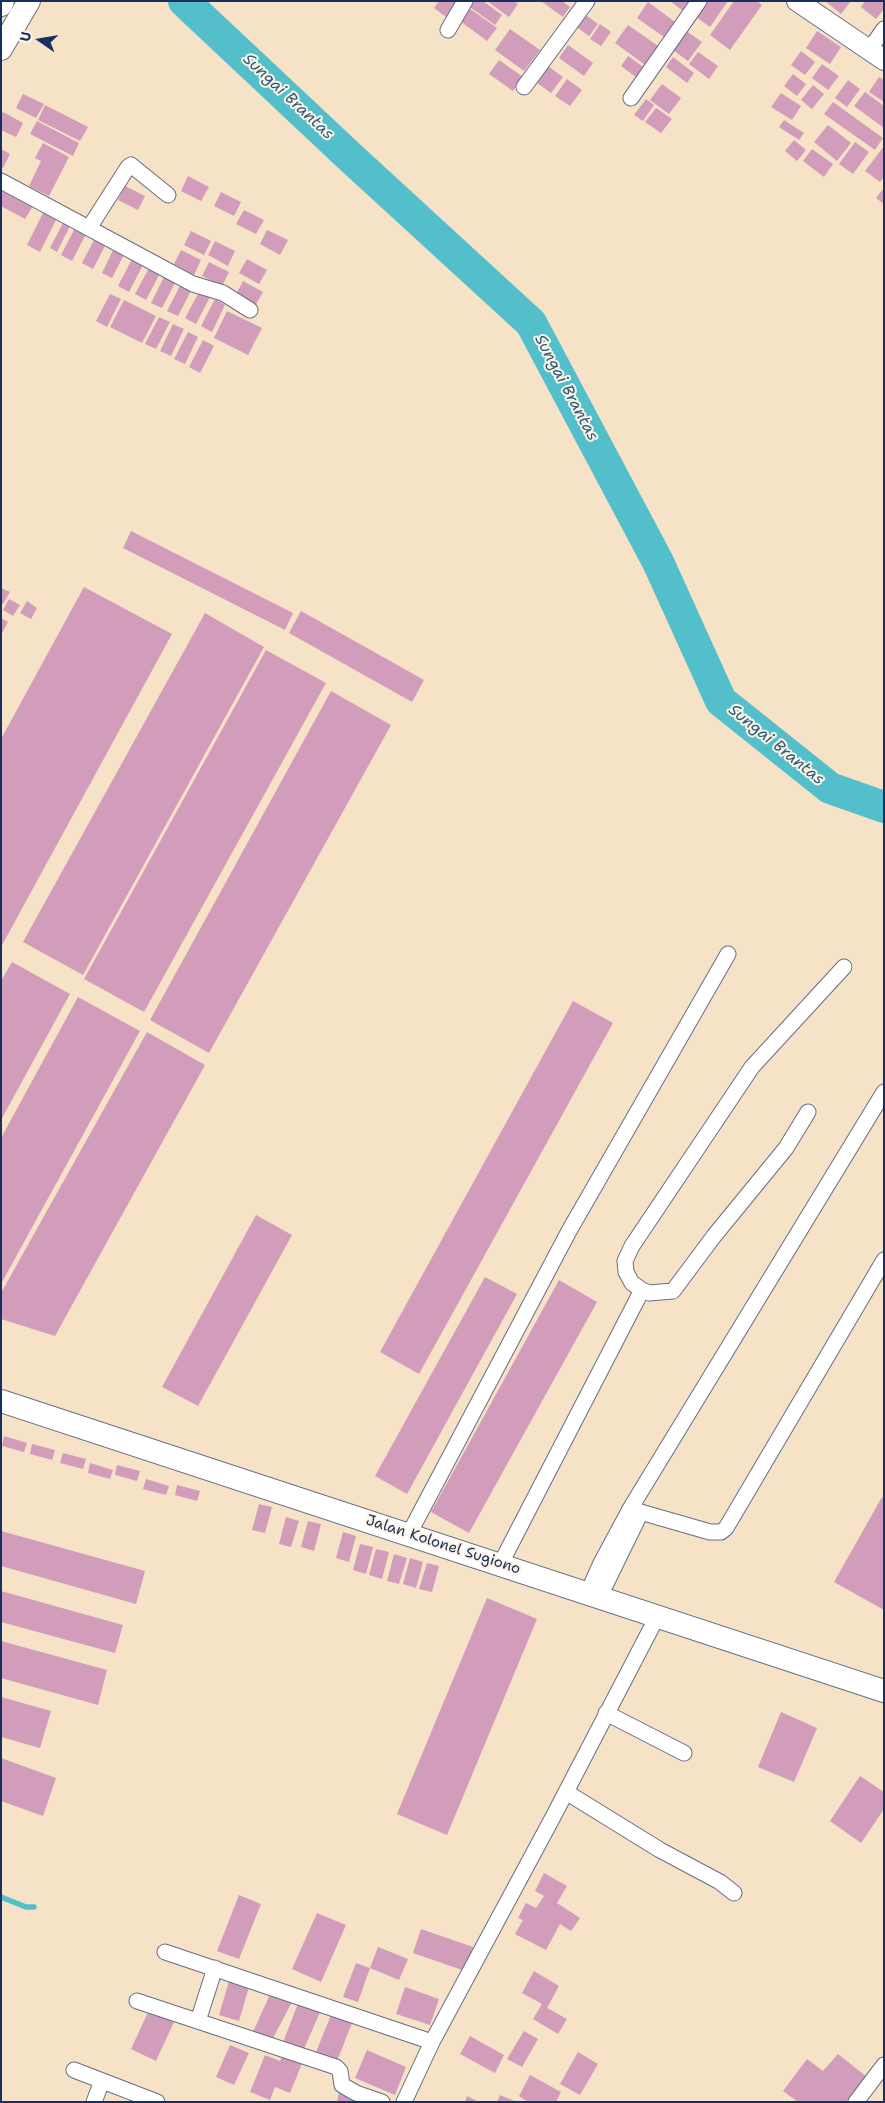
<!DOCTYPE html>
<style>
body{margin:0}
#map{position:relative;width:885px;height:2103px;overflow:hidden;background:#f6e2c7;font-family:"Shantell Sans",sans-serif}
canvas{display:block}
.frame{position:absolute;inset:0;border:2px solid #1b2f5e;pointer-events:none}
.north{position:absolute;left:15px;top:15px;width:50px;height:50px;-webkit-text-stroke:4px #fcf5e5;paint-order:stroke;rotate:283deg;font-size:14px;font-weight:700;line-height:20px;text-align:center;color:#1b2f5e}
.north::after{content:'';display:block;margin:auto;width:18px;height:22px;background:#1b2f5e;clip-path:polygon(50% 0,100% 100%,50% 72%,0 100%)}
</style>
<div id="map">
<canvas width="885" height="2103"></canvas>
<div class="frame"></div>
<div class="north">U</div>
</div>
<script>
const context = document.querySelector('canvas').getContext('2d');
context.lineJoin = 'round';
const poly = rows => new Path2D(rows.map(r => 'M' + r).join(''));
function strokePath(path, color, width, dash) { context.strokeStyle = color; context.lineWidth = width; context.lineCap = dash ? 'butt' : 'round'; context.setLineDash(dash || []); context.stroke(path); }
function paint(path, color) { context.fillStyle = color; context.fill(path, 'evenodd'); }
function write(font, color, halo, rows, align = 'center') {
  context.font = font + ' "Shantell Sans",sans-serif'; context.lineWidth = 4; context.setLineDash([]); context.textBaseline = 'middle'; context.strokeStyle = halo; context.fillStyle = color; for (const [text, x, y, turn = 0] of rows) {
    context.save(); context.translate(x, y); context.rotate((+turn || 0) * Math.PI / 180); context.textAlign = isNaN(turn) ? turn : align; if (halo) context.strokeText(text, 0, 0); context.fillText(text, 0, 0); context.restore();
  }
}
strokePath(poly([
 [1,1897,26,1907,34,1907]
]), '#52bfcb', 5.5);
strokePath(poly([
 [184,1,349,156,531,323,658,562,721,701,830,788,884,807]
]), '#52bfcb', 32);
paint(poly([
 [439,1,463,1,450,20,434,8],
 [470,1,483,1,502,15,495,25,467,5],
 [487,1,514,1,518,4,509,17],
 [541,1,562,1,570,7,563,17],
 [670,1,697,1,688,15],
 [701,1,728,1,710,27,692,14],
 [734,1,757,1,762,5,730,50,710,35],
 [825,1,851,1,841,14],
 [865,1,884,1,884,9,876,19,861,7],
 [648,2,675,22,664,37,637,18],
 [469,8,497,28,487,41,460,21],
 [583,13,598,24,589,36,574,25],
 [600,24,611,32,601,46,590,39],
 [628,25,661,48,648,67,615,43],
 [510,29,540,50,524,71,495,50],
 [683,29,702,42,688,61,670,48],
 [817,31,841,47,830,64,806,48],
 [568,45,593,63,584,76,559,58],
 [801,51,815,62,805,75,791,65],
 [698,52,718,66,709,79,689,64],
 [628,56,648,70,640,80,621,66],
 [673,57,694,73,687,83,666,67],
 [499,60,523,77,513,91,489,74],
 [545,64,563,77,551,93,533,80],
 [822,64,839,76,828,90,812,78],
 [793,74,806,84,797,96,784,86],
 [879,77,884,80,884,102,869,92],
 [567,79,582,90,570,106,555,96],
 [848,80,860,89,847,107,835,98],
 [662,84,681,98,669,114,650,100],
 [813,85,824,94,812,109,801,100],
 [865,92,884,106,884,128,854,106],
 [781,93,801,106,792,120,771,107],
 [23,94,44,104,36,118,16,108],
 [646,99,654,105,643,121,634,115],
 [833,102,883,138,875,150,824,114],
 [45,105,88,127,80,141,38,120],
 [656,108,672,119,661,133,645,122],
 [3,112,23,123,16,137,1,130,1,116],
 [784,120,804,133,799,140,779,127],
 [37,121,79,143,73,156,30,134],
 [828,125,851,143,837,161,814,142],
 [794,140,806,150,797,161,785,151],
 [855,142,869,152,853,174,839,164],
 [43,143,69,157,49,196,29,186,41,161,35,158],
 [884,146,884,177,880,182,865,171],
 [1,149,10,154,3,168,1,167],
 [812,149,833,164,824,177,803,161],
 [188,176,209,187,201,201,181,191],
 [125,186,145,196,138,210,118,200],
 [1,188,33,206,25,219,1,206],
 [884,188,884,204,876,198],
 [221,192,241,202,234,216,214,206],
 [244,210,264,220,256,234,236,224],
 [44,211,57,218,40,252,27,245],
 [65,219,72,222,57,252,50,248],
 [75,228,86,234,72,261,61,255],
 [267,230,288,240,280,255,260,244],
 [191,231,211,241,204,255,184,245],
 [96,236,107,242,93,269,82,263],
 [215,241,235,251,228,266,208,255],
 [115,246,126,251,112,278,102,273],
 [181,250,201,260,194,275,174,264],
 [132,259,143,265,129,292,118,286],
 [247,259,267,270,259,284,239,273],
 [209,262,229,272,222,286,202,276],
 [149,268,160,273,146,300,135,294],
 [165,275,176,281,162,308,151,303],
 [243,281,263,292,255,306,235,296],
 [181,284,192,289,178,316,167,311],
 [199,292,210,297,196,324,185,318],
 [110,294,121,299,107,327,96,321],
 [215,299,225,305,212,332,201,326],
 [124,300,156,316,142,343,110,327],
 [227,311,262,328,248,355,214,338],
 [159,317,170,322,156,349,145,344],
 [173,324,184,329,171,356,160,351],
 [188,332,198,337,185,364,174,359],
 [203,340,214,346,200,373,189,367],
 [131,531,293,613,285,630,123,548],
 [84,587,172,634,1,947,1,739],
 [1,588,10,592,3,604,1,603],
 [9,599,20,605,13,616,3,610],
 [27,601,37,608,31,619,20,613],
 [301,611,424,680,412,702,289,633],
 [205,613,264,647,83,975,23,942],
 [1,618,8,622,1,635],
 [266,650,326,683,144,1012,84,979],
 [331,691,391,725,209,1053,150,1020],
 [12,962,70,994,1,1120,1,981],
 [78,997,140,1031,1,1284,1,1138],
 [573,1001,613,1023,419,1374,380,1352],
 [147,1032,205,1065,55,1336,1,1319,1,1293],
 [256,1215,292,1235,198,1406,162,1387],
 [485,1277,517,1294,407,1494,375,1476],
 [559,1280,597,1302,469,1533,431,1512],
 [4,1436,27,1443,24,1452,2,1446],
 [32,1444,55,1450,52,1460,30,1454],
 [63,1453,86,1459,83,1469,60,1463],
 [90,1463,113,1470,110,1479,88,1473],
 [117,1465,140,1471,137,1481,115,1475],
 [146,1479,169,1486,166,1495,143,1489],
 [177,1485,200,1491,197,1501,175,1495],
 [882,1497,884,1498,884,1610,834,1582],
 [259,1504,272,1507,265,1533,252,1530],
 [286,1517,299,1521,291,1547,279,1544],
 [308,1521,321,1524,314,1551,301,1547],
 [1,1531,145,1571,136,1604,1,1566],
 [343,1532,356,1536,349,1562,336,1558],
 [360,1544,373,1547,366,1574,353,1570],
 [376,1549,389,1552,382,1579,369,1575],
 [394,1554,407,1558,399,1584,387,1581],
 [410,1558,423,1562,416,1588,403,1584],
 [427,1563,439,1566,432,1592,419,1589],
 [1,1591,123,1625,115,1653,1,1622],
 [487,1598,537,1619,447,1835,397,1814],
 [1,1641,107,1670,98,1705,1,1678],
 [1,1697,51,1711,40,1748,1,1737],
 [781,1712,817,1728,794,1782,758,1767],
 [1,1758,56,1778,43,1816,1,1801],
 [860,1776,884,1792,884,1809,861,1843,830,1821],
 [544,1873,567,1886,557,1903,580,1918,571,1931,560,1924,546,1950,515,1934,523,1920,518,1918,526,1903,536,1908,544,1896,535,1891],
 [239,1895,261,1904,239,1959,217,1951],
 [317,1913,346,1925,321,1982,292,1969],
 [421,1929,473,1947,465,1971,413,1953],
 [378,1947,408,1959,399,1980,370,1968],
 [356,1963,370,1968,358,2002,343,1997],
 [534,1971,559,1986,547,2008,567,2019,558,2034,533,2019,542,2004,522,1993],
 [229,1981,249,1987,239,2021,219,2015],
 [405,1987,439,1999,430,2025,396,2014],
 [272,1990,293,2000,271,2042,252,2034],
 [299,2001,321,2010,303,2051,282,2045],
 [149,2010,174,2022,156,2061,131,2049],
 [331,2015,352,2023,337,2061,316,2052],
 [524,2031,538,2039,522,2067,507,2059],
 [470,2036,504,2055,495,2073,460,2054],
 [230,2045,249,2053,234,2085,216,2077],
 [367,2050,406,2067,395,2095,355,2078],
 [578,2052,598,2064,580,2095,560,2084],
 [283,2053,303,2061,290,2093,275,2087,270,2100,250,2092,265,2055,280,2061],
 [838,2054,867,2077,848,2102,798,2102,783,2091,807,2059,823,2071],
 [530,2075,561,2092,556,2102,528,2102,519,2096],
 [339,2092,359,2102,337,2102],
 [500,2095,517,2102,497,2102],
 [467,2096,479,2102,465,2102]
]), '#d29dbb');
const minor = poly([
 [448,30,465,1],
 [869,50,884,29],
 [524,87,587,1],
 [631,98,699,1],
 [1,181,193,284,223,293,250,310],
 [89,228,128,167,131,165,168,195],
 [642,1290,649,1293,673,1291,714,1236,786,1148,808,1112],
 [630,1509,710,1532,721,1532,726,1528,884,1260],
 [409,1534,569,1231,728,954],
 [500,1565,642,1290,632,1283,626,1272,625,1261,632,1246,752,1067,844,967],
 [588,1592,601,1563,630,1509,884,1092],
 [600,1596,641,1512],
 [606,1713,684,1753],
 [566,1792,660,1850,720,1882,734,1893],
 [165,1952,432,2042],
 [137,2001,336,2067,340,2071,342,2085,356,2093,382,2102],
 [198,2021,215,1968],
 [74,2070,157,2102],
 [94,2102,102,2081],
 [404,2102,432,2042,553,1817,658,1615],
 [856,2102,884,2065]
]);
const secondary = poly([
 [797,1,884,60]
]);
const primary = poly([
 [1,5,3,1],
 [1,49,29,1],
 [1,1401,884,1691]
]);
strokePath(minor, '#686e83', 17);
strokePath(secondary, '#686e83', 22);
strokePath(primary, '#686e83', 24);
strokePath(minor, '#fff', 15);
strokePath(secondary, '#fff', 20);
strokePath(primary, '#fff', 22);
write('15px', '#1b2f5e', '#fcf5e5', [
 ["Jalan Kolonel Sugiono",443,1545,18]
]);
write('italic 16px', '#2c5a7f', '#fcf5e5', [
 ["Sungai Brantas",288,97,43],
 ["Sungai Brantas",566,388,62],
 ["Sungai Brantas",776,745,39]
]);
</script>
